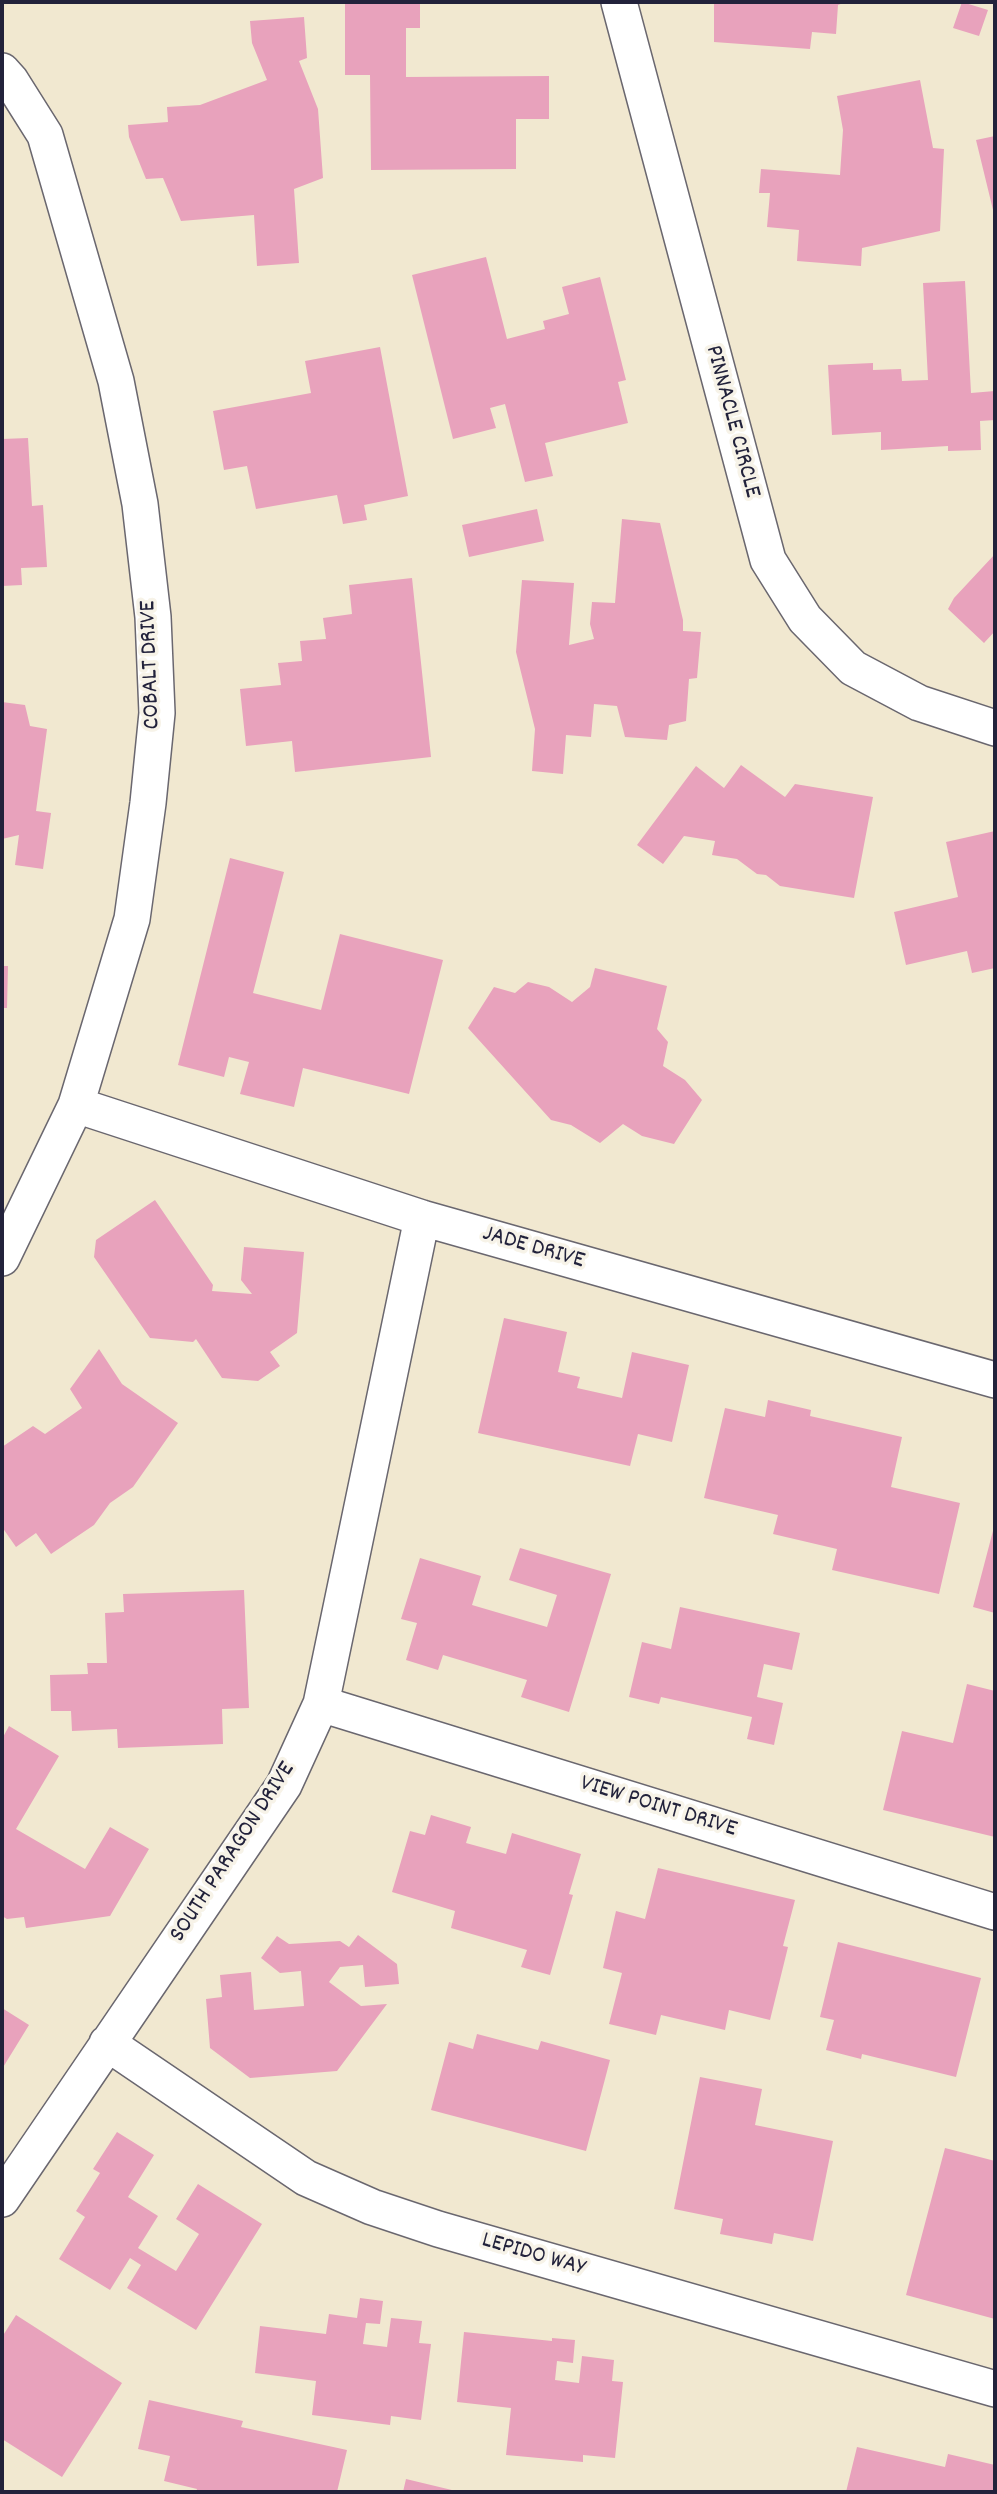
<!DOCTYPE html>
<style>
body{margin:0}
#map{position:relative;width:997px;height:2494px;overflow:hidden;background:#f1e8d0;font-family:Dekko,sans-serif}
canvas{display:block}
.frame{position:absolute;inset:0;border:4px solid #22223b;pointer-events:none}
</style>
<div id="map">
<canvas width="997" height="2494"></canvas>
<div class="frame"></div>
</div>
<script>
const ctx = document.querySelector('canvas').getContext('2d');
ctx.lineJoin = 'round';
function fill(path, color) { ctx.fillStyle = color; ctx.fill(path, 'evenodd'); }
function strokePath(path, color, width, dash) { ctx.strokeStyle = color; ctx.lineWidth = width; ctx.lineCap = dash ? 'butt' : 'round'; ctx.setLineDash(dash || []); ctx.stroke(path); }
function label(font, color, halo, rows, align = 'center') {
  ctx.font = font + ' Dekko,sans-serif'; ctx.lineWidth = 7; ctx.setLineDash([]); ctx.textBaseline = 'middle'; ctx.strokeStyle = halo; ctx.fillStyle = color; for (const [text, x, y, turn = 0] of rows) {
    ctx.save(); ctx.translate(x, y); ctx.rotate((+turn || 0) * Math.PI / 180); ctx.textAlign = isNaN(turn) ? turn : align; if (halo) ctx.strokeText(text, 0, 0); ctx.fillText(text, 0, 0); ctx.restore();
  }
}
const building = new Path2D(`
 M345,2H420V28H406V77L549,76V119H516V169L371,170L370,75H345Z
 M714,2H846L838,5L836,34L812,32L810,49L714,42Z
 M962,2L988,10L979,36L953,28Z
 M304,17L307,58L299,61L318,109L323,178L294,189L299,263L257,266L254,215L181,221L163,178L146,179L129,137L128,125L168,122L167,107L200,105L267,80L252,43L250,21Z
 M920,80L933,148L944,149L940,231L862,248L861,266L797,261L799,230L767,227L770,193H759L761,169L840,175L843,130L837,96Z
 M995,136V214H994L976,140Z
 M486,257L507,339L545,329L543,321L569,314L562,287L600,277L626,380L618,382L628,423L545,443L553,476L525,482L505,404L490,408L496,428L453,439L412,275Z
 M965,281L971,393L995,391V420L980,421L981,450L948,451V446L881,450V432L832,435L828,365L873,363V370L901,369L902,381L928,380L923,283Z
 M380,347L408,496L364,505L367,520L343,524L337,495L256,509L247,466L224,470L213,411L311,393L305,361Z
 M28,438L32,506L43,505L47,567L21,568L22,585L2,586V439Z
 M537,509L544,541L469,557L462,525Z
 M622,519L660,523L683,620V631L701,632L697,678L689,679L686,721L669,725L667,740L625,737L617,706L594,704L591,737L566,735L563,774L532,771L535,729L516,652L522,580L574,583L569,645L594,639L590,624L592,602L615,603Z
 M995,554V631L984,643L948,609L954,598Z
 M412,578L431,757L295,772L292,741L246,746L240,689L281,685L278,663L302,661L300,641L326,639L323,618L352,614L349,585Z
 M2,702L25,705L30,726L47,729L36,811L51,813L43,869L15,865L19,835L2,839Z
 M741,765L785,797L795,784L873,797L854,898L780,886L766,875L757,874L737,859L712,855L715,841L684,836L663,864L637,845L696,766L724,788Z
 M995,831V968L972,973L967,951L906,965L894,912L958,897L946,842Z
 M230,858L284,872L253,993L321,1010L340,934L443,960L409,1094L303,1068L294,1107L240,1094L249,1062L229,1057L224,1077L178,1065Z
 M2,966H8L7,1008H2Z
 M595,968L667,986L657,1029L668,1042L663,1066L685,1080L702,1100L674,1144L642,1136L623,1124L600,1143L571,1125L551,1120L468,1028L494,987L515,993L528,982L549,987L572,1002L590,987Z
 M155,1200L213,1285L212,1291L252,1294L241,1280L244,1247L304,1252L297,1333L270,1352L280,1366L258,1381L222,1378L196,1339L193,1342L150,1338L94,1257L96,1240Z
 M504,1318L567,1332L558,1372L580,1377L577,1388L622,1398L632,1352L689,1365L672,1442L638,1434L630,1466L478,1433Z
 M99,1349L122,1384L178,1423L133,1487L110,1503L94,1525L51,1554L36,1533L16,1547L2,1527V1447L33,1426L45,1434L82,1408L70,1389Z
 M768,1400L811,1410L810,1416L902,1437L891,1487L960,1503L939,1594L832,1570L837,1549L773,1534L778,1515L704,1498L725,1408L765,1417Z
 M994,1527H995V1613L973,1607Z
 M520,1548L611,1574L569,1712L521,1697L527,1680L443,1655L438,1670L406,1660L417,1623L401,1619L420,1558L481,1576L472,1605L547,1627L557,1595L509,1580Z
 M244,1590L249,1708L222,1709L223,1744L118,1748L117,1729L72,1731L71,1711H51L50,1675L88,1674L87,1663H107L105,1613L124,1612L123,1594Z
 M680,1607L800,1633L792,1670L764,1664L757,1697L783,1703L774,1745L747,1739L752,1717L661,1697L659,1704L629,1697L642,1642L671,1649Z
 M967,1684L995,1691V1837L883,1810L902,1731L953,1743Z
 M9,1726L59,1756L16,1829L85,1869L110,1827L149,1849L110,1916L26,1928L24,1917L7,1919L2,1916V1739Z
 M431,1815L471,1827L466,1843L506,1854L512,1833L581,1854L569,1894L573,1895L550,1975L521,1967L527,1950L451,1928L455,1911L392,1892L410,1831L425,1835Z
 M658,1868L795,1900L783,1946L788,1947L770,2020L729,2010L725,2030L661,2015L656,2035L609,2024L622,1973L603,1968L616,1911L645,1919Z
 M358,1935L397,1964L399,1984L365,1987L363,1965L340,1967L329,1982L361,2006L387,2004L337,2071L250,2078L210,2048L206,1999L222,1997L220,1975L251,1972L254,2010L304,2006L301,1971L280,1973L261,1958L277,1936L289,1944L340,1941L349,1947Z
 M838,1942L981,1978L956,2077L862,2054L861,2059L826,2050L834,2020L820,2017Z
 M2,2008L29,2025L2,2069Z
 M477,2034L538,2050L541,2041L610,2060L586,2151L431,2110L449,2042L473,2049Z
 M700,2077L762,2089L755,2125L833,2141L813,2241L774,2233L772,2244L720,2234L723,2219L674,2209Z
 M117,2132L154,2155L128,2197L158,2216L138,2248L176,2271L199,2234L176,2219L198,2184L262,2224L196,2330L127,2288L141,2265L130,2258L110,2290L59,2259L85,2217L76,2211L100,2173L93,2169Z
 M945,2148L995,2161V2319L906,2295Z
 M360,2298L383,2301L380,2324L366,2323L363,2344L387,2347L391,2318L422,2321L419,2343L431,2344L421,2420L391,2416L390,2425L312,2415L316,2381L255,2373L260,2326L326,2334L329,2314L357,2318Z
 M16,2315L122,2383L62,2477L2,2439V2337Z
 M464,2332L552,2341V2338L575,2340L573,2363L557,2361L555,2380L579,2383L582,2356L614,2360L612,2381L623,2382L615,2458L583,2455V2462L506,2455L511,2408L457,2402Z
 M149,2400L243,2421L241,2427L347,2450L337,2492H196L197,2489L164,2481L170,2456L138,2449Z
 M857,2447L945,2467L948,2454L995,2465V2492H846Z
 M406,2479L456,2491V2492H403Z`);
const minor = new Path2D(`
 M619,2L768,560L805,619L853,668L919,703L995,728
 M2,71L11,81L45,135L116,381L140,504L153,617L157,713L148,803L132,919L76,1105L2,1258
 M76,1105L422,1218L995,1380
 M321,1704L995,1912
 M107,2043L306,2178L372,2207L438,2229L995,2389
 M2,2199L284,1785L321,1704L422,1218`);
const streetNames = [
 ["PINNACLE CIRCLE",731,422,75],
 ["COBALT DRIVE",152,665,-92],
 ["JADE DRIVE",533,1249,16],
 ["VIEW POINT DRIVE",658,1808,17],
 ["SOUTH PARAGON DRIVE",234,1853,-57],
 ["LEPIDO WAY",533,2256,16]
];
fill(building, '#e8a2bc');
strokePath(minor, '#6a676f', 38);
strokePath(minor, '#fff', 35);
label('24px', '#22223b', '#f7f3e8', streetNames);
</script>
